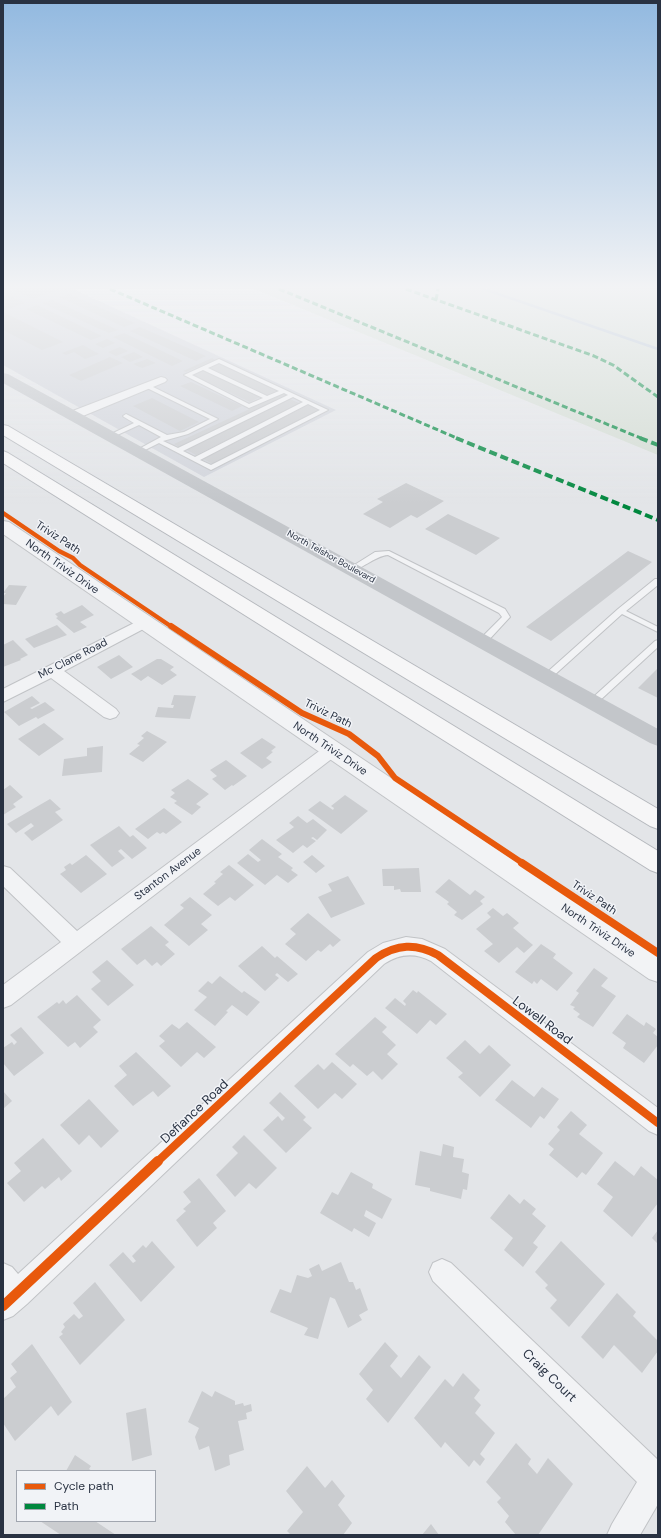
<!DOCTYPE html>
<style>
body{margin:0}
#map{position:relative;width:661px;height:1538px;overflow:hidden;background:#e3e5e8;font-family:"DM Sans",sans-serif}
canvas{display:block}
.frame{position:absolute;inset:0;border:4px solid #293242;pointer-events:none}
.legend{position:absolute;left:16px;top:1470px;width:140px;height:52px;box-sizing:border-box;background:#f1f3f7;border:1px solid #a1a6af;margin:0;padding:5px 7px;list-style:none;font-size:12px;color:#293242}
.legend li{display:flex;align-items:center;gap:8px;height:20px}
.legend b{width:20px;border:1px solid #a1a6af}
</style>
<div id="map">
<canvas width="661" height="1538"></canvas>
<div class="frame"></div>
<ul class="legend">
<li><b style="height:5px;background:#e8590c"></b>Cycle path</li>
<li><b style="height:5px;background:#00873e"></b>Path</li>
</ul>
</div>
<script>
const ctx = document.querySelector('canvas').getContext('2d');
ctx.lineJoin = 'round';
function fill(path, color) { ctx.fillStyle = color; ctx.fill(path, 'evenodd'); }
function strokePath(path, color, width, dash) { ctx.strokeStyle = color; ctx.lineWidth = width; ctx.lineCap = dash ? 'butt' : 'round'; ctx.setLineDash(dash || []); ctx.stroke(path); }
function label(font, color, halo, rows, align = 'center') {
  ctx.font = font + ' "DM Sans",sans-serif'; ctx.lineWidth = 3; ctx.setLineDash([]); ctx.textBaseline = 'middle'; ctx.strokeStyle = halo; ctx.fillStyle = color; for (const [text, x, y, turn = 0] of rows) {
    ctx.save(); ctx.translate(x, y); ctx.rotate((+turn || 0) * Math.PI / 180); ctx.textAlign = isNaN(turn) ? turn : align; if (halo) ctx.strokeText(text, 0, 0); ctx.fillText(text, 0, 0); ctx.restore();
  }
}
const built = new Path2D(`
 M3,289H73L336,410L204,477L3,365Z`);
const green = new Path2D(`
 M254,289H658V455Z`);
const stream = new Path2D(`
 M484,289L658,349`);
const building = new Path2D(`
 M16,289H60L33,299L13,290Z
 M69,294L135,323L124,327L59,297Z
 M12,297L25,303L3,311V300Z
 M52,300L118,330L109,333L42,303Z
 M37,305L102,336L91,340L26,309Z
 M3,312L63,342L42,350L3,330Z
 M140,327L206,356L196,361L130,331Z
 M124,333L183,361L172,366L113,337Z
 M107,339L115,343L103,348L95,344Z
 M83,345L99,354L85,359L74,352L66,355L62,353Z
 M120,347L128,351L116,356L108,352Z
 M134,352L143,357L130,362L121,357Z
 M110,357L123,363L81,381L69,375Z
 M212,358L215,360L186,372L183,371Z
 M147,359L156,363L142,368L133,364Z
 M218,363L278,390L267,395L208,367Z
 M202,370L260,397L250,402L191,374Z
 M191,382L242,406L232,411L180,386Z
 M284,393L289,395L179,447L174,444Z
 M152,398L199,422L180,431L133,406Z
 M290,399L301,404L196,455L185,449Z
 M308,405L318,410L213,464L203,459Z
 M406,483L444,501L417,518L411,515L390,528L363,514L383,502L377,499Z
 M448,514L500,538L476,555L425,529Z
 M628,551L652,562L551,641L526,627Z
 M9,585L27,586L16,605L3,604V597L6,593H3Z
 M82,605L94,615L80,622L87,627L74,633L56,618L58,617L55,614L61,611L64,614Z
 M57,625L67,635L34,648L25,639Z
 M13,640L28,655L20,659L21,660L3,667V645Z
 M119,655L133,667L111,679L97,667Z
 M157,659H161L174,667L170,670L177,675L162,685L148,676L141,681L131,674Z
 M658,668V698L638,688Z
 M174,695L196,696L190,719L155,717L158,707L173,708L174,705H171Z
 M32,696L40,703L30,708L32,709L45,702L55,710L38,719L36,717L19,726L4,712Z
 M44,723L64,739L39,756L18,739Z
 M147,731L167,742L143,762L129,754L140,745L137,744L144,738L141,736Z
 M262,738L276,747L271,751L273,752L266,758L272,762L262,769L240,753Z
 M103,746L102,772L62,776L64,759L87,756V748Z
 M226,760L247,776L233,786L232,785L225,790L212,779L217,776L210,770Z
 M188,779L209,794L196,804L201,807L192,815L174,803L177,801L170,797L175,793L171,790Z
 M10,785L23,797L13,804L16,807L3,815V790Z
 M345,795L368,811L341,834L308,810L320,801L333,810L334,808L331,806Z
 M50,799L61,809L55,812L63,820L32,841L24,833L34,826L31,823L16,833L7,824Z
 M164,808L182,822L166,834L163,832L160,834L157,832L148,839L135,829Z
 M298,816L307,823L313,819L327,830L317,840L313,837L311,838L316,841L307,848L303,845L293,853L276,840L294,827L289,823Z
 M119,826L130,837L133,835L147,848L132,859L121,849L118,851L125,858L112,867L90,845Z
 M262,839L282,854L278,857L293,868L291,870L298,875L288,883L277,875L265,885L237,863L248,854L258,862L261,860L249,850Z
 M86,855L107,874L81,893L60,874L66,870L64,867L70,863L72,865Z
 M312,855L325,866L316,873L303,862Z
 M229,865L254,885L235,901L230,897L218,906L203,894L216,883L214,882L223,874L220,872Z
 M419,868L421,892H401L400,889L394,890V886H383L382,869Z
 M348,876L365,904L331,918L318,897L332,891L328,884Z
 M449,879L470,895L475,890L485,897L480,901L483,904L462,920L454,915L457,912L447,904L449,902L435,892Z
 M190,897L212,915L201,924L208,930L189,946L164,925L184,908L180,905Z
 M493,908L503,916L507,913L519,923L513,928L533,945L524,953L517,947L499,963L484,951L493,944L476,929L491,917L487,913Z
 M308,913L341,940L333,947L330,944L321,952L318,950L306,961L285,944L296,934L290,929Z
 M151,926L169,942L165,945L175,954L161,966L157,962L152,966L145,959L137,965L121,949Z
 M541,944L556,954L553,958L573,973L557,991L541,979L537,984L534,981L532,984L515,972Z
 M262,946L275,958L277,956L298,974L288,982L277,973L275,975L279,978L265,991L238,966Z
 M107,960L134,985L108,1006L91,989L101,981L92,972Z
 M594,968L608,978L601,986L616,996L593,1027L577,1017L580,1014L573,1009L575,1007L570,1005L579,993L576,991Z
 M220,976L242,993L244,991L260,1002L247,1016L232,1005L226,1011L228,1012L215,1026L194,1010L207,997L198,991L208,981L212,984Z
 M413,990L417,993L418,991L447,1014L436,1025L430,1020L417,1034L385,1008L395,998L405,1006L406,1004L403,1001Z
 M77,995L101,1020L93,1027L98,1032L80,1048L75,1042L68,1047L37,1017L57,1002L59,1004L63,1000L66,1004Z
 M627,1014L644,1026L646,1022L656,1029L653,1033L658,1037V1045L644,1063L623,1048L626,1043L612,1033Z
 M375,1017L387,1027L382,1032L396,1045L387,1054L398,1064L382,1080L373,1071L367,1076L353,1064L350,1067L335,1054Z
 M187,1022L216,1047L204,1058L197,1052L181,1067L159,1046L165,1041L159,1036L172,1024L179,1029Z
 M21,1027L44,1053L14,1076L3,1063V1048L12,1042L14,1045L17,1042L10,1035Z
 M465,1040L480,1054L489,1045L511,1065L480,1097L458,1077L463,1073L446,1058Z
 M136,1052L171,1086L158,1097L153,1091L133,1106L114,1086L127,1075L119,1066Z
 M332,1062L357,1084L342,1099L335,1093L318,1109L294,1086L318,1064L324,1070Z
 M512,1080L534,1097L542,1087L559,1099L544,1119L540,1116L531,1128L495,1100Z
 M3,1091L12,1101L3,1109Z
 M280,1092L306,1117L303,1120L312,1128L286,1153L263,1130L278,1116L282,1121L285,1118L269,1103Z
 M89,1099L119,1131L101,1148L89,1135L79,1145L60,1125Z
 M571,1111L587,1125L579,1134L603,1153L586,1175L582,1172L577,1178L549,1155L554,1149L548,1144L560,1130L557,1127Z
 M244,1135L277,1168L256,1189L249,1183L235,1197L216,1175L238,1153L232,1147Z
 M43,1138L72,1171L61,1181L59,1177L45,1189L42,1186L24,1202L7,1183L21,1171L14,1163Z
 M443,1144L454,1147L453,1157L464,1159L462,1172L469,1174L467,1190L463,1189L461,1199L430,1191V1188L415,1185L420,1151L441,1156Z
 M615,1161L634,1176L641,1166L658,1180V1203L632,1237L603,1211L613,1197L597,1184Z
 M351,1172L373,1184L372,1188L392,1199L382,1219L366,1210L364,1216L376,1223L369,1237L354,1228L352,1232L320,1213L332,1192L338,1195Z
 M199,1178L226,1211L213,1223L217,1228L197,1247L176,1220L186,1211L183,1209L191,1202L183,1192Z
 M509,1194L520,1204L524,1199L536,1209L532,1214L546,1226L533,1243L538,1247L523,1267L504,1250L513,1238L490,1218Z
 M658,1230V1244L652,1238Z
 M152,1241L175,1267L141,1302L109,1265L123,1252L133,1263L136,1261L132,1256L143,1245L146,1248Z
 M561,1241L605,1284L569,1327L550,1308L557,1300L545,1288L548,1285L535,1272Z
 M341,1262L349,1282H353L356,1290L360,1288L368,1310L359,1315L362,1320L348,1328L335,1299L330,1297L318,1339L304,1335L308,1328L270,1312L280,1289L291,1293L297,1275L308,1278L312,1276L309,1269L319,1264L322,1271Z
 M95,1282L125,1320L80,1365L59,1337L63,1334L61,1332L65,1327L63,1324L74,1314L79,1319L83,1316L73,1303Z
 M617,1293L636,1312L633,1316L658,1341V1351L642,1373L614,1345L603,1359L581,1337Z
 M385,1342L398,1356L390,1366L401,1378L419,1355L431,1367L388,1423L366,1399L373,1390L359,1374Z
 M32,1344L72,1402L58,1416L51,1406L15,1441L3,1423V1399L16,1387L10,1378L17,1372L11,1364Z
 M463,1373L480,1390L474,1398L481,1405L475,1413L495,1433L480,1454L485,1459L480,1466L474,1460L469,1467L445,1442L441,1448L414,1418L445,1379L453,1387Z
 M202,1391L212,1397L215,1391L235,1401V1405L243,1403L244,1406L251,1404L252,1411L246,1413L247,1419L238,1421L244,1450L229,1455L230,1465L215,1471L209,1446L199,1450L195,1437L199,1428L188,1422Z
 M146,1408L152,1455L132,1461L126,1413Z
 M516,1443L531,1459L528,1464L537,1474L548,1458L573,1484L538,1535H516L505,1522L509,1516L497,1502L501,1498L486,1482Z
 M75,1455L91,1466L89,1469L92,1471H66Z
 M307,1466L325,1488L332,1480L345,1496L338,1505L352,1523L343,1535H291L287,1531L303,1512L286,1491Z
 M40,1521H95L116,1535H61Z
 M431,1524L439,1535H422Z`);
const service = new Path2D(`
 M219,359L328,410L211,470L159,443L141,452H137V450L161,437L139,425L113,437H109V435L134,423L124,417L123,416L126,414L167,435L184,432L210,419L145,387V385L147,384L218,419L188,434L163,441L178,448L288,395L284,393L249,408L184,375ZM219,363L279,391L267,396L208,368ZM203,370L263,398L249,404L192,375ZM293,397L303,402L195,457L183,451ZM308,404L320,410L211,465L200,460Z
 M389,551L505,609L510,617L486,643H480L479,641L480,639L502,617L499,613L388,555C374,556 359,572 349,571L348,569L375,552Z
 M655,579H658V585L626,611L658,627V632L622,614L550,679H544L543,677L544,675L618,609Z
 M658,640V647L596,704H590L589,702L590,700L655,641Z`);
const minor = new Path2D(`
 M161,377L165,378L167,380L165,382L78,418H70L68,415L70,412Z
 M144,618L149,620L152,623L149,626L64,671L116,709L119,713L116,717L110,719L104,717L51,678L3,702V689Z
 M332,744L338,746L341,750L338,754L11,1005L3,1008V985L61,942L3,886V866L10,868L77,931L326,746Z
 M406,937L422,939L445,949L658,1108V1135L649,1131L431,961C414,952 399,954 384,964L27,1304L13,1316L3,1320V1263L12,1267L18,1274L368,952L383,943Z
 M442,1259L451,1263L658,1460V1504L640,1535H607L612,1524L637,1482L433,1281L429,1272L433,1263Z`);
const tertiary = new Path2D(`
 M3,521L9,522L658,957V982L649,979L3,534Z`);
const secondary = new Path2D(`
 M3,373L8,374L658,729V746L650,743L3,383Z`);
const motorway = new Path2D(`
 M3,425L8,426L658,809V829L650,826L3,435Z
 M3,451L8,453L658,851V873L650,870L3,463Z`);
const quietFar1 = new Path2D(`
 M110,289L459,439
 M279,289L643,439
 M406,289L594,356L613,365L658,397
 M436,300L438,289`);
const quiet = new Path2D(`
 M456,438L658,520
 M640,438L658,445`);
const cyclewayFar3 = new Path2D(`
 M3,513L59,551L73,558L80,565L172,627`);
const cyclewayFar2 = new Path2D(`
 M171,626L302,713L349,734L378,756L395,778L524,864`);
const cyclewayFar1 = new Path2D(`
 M522,863L658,953
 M157,1162L376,958C397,944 416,943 438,955L658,1123`);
const cycleway = new Path2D(`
 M3,1306L158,1161`);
const farStreetnames = [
 ["North Telshor Boulevard",331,557,29]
];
const streetNames = [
 ["Triviz Path",58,538,33],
 ["North Triviz Drive",62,567,35],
 ["Mc Clane Road",73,659,-27],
 ["Triviz Path",328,714,26],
 ["North Triviz Drive",330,749,34],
 ["Stanton Avenue",168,874,-37],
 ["Triviz Path",594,898,34],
 ["North Triviz Drive",598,931,34]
];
const nearStreetnames = [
 ["Lowell Road",542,1021,37],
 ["Defiance Road",195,1112,-43],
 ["Craig Court",549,1376,44]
];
fill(built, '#d1d4db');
fill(green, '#d3dcd3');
strokePath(stream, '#b1c1d3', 2.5);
fill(building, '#cbcdd0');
strokePath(service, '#c1c3c6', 2);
strokePath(minor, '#c1c3c6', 2);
strokePath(tertiary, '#c1c3c6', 2);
strokePath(motorway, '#b5b8bd', 2);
fill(service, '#f2f3f5');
fill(minor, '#f2f3f5');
fill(tertiary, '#f2f3f5');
fill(secondary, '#c3c6ca');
fill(motorway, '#f6f6f7');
strokePath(quietFar1, '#00873e', 3, [6, 3]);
strokePath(quiet, '#00873e', 4, [8, 4]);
strokePath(cyclewayFar3, '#e8590c', 4.5);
strokePath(cyclewayFar2, '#e8590c', 6);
strokePath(cyclewayFar1, '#e8590c', 8);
strokePath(cycleway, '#e8590c', 10);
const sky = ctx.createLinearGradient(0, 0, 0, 504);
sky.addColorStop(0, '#92b9e0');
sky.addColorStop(0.57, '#f2f3f5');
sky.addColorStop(1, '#f2f3f500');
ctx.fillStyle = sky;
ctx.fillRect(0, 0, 661, 504);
label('9px', '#293242', '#f1f3f7', farStreetnames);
label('11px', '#293242', '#f1f3f7', streetNames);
label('13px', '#293242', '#f1f3f7', nearStreetnames);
</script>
